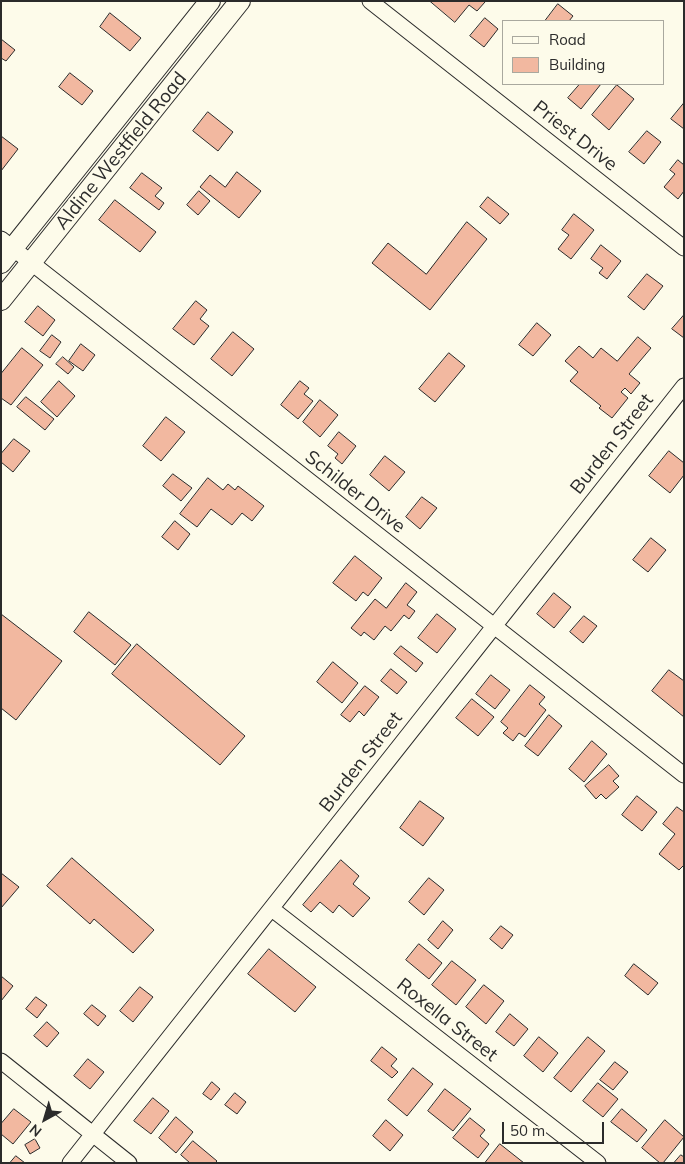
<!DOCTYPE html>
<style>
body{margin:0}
#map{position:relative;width:685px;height:1164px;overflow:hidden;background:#fdfbea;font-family:Mulish,sans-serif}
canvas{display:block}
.frame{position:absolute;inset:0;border:2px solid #2b2b2b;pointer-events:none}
.legend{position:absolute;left:502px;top:20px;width:162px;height:65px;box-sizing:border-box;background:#fdfbea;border:1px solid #a9a89e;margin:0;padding:6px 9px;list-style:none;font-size:15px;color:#2b2b2b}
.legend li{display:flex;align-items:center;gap:10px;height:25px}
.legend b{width:25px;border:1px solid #a9a89e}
.north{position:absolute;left:20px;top:1094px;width:50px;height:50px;-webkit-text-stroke:4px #fdfbea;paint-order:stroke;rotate:219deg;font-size:14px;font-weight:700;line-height:20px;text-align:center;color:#2b2b2b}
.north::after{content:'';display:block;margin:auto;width:18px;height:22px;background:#2b2b2b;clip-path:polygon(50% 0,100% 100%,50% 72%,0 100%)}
.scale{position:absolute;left:502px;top:1122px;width:102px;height:22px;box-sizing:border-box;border:2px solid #2b2b2b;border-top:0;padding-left:6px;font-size:15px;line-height:18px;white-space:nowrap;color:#2b2b2b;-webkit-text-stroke:4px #fdfbea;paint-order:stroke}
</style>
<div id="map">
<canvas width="685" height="1164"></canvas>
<div class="frame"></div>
<ul class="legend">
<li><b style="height:6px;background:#fdfbea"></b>Road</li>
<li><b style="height:14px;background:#f2b8a0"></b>Building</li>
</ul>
<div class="north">N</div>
<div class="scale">50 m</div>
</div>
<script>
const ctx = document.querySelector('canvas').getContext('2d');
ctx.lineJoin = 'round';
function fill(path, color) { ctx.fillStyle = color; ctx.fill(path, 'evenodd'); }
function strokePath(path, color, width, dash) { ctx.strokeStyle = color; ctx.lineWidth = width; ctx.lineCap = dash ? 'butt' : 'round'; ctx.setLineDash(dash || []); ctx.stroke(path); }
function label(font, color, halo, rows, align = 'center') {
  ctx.font = font + ' Mulish,sans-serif'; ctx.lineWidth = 4; ctx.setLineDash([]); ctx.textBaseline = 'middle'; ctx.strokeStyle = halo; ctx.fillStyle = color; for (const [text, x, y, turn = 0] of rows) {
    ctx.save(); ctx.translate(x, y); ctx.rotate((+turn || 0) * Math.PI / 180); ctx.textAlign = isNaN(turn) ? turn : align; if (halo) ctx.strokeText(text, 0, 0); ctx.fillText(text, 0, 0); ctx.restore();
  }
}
const building = new Path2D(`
 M430,1H485V2L477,11L469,5L455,22Z
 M558,4L573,16L569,21H545Z
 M110,13L141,38L130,51L100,27Z
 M485,18L498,29L484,47L470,36Z
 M1,39L15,50L6,61L1,58Z
 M70,73L93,91L82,105L59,87Z
 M580,84H601L581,109L568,98Z
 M617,85L634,99L609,130L592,115Z
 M684,103V129L671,119Z
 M208,112L233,132L218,151L193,131Z
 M647,131L661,142L644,164L629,152Z
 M1,136L18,149L1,171Z
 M678,160L684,165V191L678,199L664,187L675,174L670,170Z
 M237,172L261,191L239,218L200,187L210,175L225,187Z
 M142,173L162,188L155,196L164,203L159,210L130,188Z
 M199,191L210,201L198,215L187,205Z
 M488,197L509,214L500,224L480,207Z
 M115,200L156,232L140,252L99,220Z
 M574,214L594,230L571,259L558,249L569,235L562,230Z
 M467,222L487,239L430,310L372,263L388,243L426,274Z
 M601,245L621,261L607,279L599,273L603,268L591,259Z
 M647,274L663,286L644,310L628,297Z
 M196,301L207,310L200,319L209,326L194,345L173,329Z
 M38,306L55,320L43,336L25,322Z
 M684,315V338L672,329Z
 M537,323L551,335L533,356L519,345Z
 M233,332L254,349L232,376L211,359Z
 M52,335L61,342L50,358L40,351Z
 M638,337L651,348L629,374L640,383L631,394L625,388L621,392L628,398L612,418L599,408L601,406L570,381L578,372L565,361L579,346L593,358L601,348L617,361Z
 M81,344L95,355L83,371L69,361Z
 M22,348L43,365L11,405L1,398V374Z
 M449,353L465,366L435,402L419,389Z
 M63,357L74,367L68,374L56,364Z
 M59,381L75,396L57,417L41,402Z
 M300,381L309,388L304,394L313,401L298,419L281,405Z
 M26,397L54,419L45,430L17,407Z
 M320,400L338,415L320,437L303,422Z
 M166,417L185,432L161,461L143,446Z
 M339,432L356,446L342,464L335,458L338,454L328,446Z
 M14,439L30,451L13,472L1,462V454Z
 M669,451L684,463V475L670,493L649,476Z
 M385,456L405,472L389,491L370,475Z
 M173,474L192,488L181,501L163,486Z
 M208,478L223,490L228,484L235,490L238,486L264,506L252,521L242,513L232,525L211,509L197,527L180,514Z
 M422,497L437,508L420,529L406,517Z
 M175,521L190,534L178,550L162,537Z
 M651,538L666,550L648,572L633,560Z
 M355,556L382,578L368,596L363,592L356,601L333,583Z
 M406,583L417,592L407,605L415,611L409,619L404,615L391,631L385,626L374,640L364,632L361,636L351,628L375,599L386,608Z
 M554,593L571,607L554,628L537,614Z
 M89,612L131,645L115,665L74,632Z
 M1,614L62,661L16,720L1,708Z
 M437,614L456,629L437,653L418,638Z
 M584,616L597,626L583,643L570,632Z
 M137,644L245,736L220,765L112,674Z
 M401,646L423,663L416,672L394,654Z
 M333,662L358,683L342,703L317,682Z
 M391,669L407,682L397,694L381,681Z
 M669,670L684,681V717L652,691Z
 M491,675L510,690L495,709L476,694Z
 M530,685L545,697L539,704L546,710L525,737L519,733L513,741L503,733L508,728L501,722Z
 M365,686L379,697L364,716L359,711L350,722L341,715Z
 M472,699L494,717L478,736L456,718Z
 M549,715L562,726L538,756L525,746Z
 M592,741L607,754L584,782L569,769Z
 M609,765L619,776L613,781L619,787L606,799L601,794L596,799L585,786Z
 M637,796L657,812L642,831L622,815Z
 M420,801L444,818L423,846L400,828Z
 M677,807L684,812V865L679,870L659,854L675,834L663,824Z
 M72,858L154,930L133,953L94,919L90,924L47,886Z
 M341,860L359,876L353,884L370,898L353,917L339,905L333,913L320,902L311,912L303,905Z
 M1,873L19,887L1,908Z
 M429,878L444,890L424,915L409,902Z
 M443,921L453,930L438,949L428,940Z
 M501,926L513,935L502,949L490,939Z
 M419,944L442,963L429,979L406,960Z
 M269,949L316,987L295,1012L248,974Z
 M452,961L476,980L456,1005L432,985Z
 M634,964L658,983L648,995L625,976Z
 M1,976L13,986L1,1001Z
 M484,985L504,1001L486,1024L466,1007Z
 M140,987L153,997L133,1022L120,1011Z
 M36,997L47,1005L37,1018L26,1009Z
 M92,1005L106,1016L98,1026L84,1014Z
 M510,1014L528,1029L514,1046L496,1032Z
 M47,1022L59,1033L47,1047L34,1036Z
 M539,1037L558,1053L543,1072L524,1056Z
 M588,1037L605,1051L571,1092L554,1078Z
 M382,1047L397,1059L391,1066L398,1072L392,1078L371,1061Z
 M88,1059L104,1072L90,1089L74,1076Z
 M615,1062L628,1072L613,1090L600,1080Z
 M413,1068L433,1084L407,1116L388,1100Z
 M212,1082L220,1089L211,1100L203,1094Z
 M598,1083L618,1099L603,1117L583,1101Z
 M445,1089L471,1109L453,1131L428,1111Z
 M235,1093L246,1102L237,1114L225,1105Z
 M153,1098L169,1111L151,1134L134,1121Z
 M14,1109L31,1122L13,1144L1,1134V1124Z
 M622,1109L647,1130L637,1142L611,1122Z
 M176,1117L193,1132L176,1153L159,1138Z
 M470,1118L485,1130L480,1136L489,1144L478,1158L453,1138Z
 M386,1120L403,1135L390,1151L373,1136Z
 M665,1120L684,1137L663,1163H660L642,1148Z
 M35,1139L40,1148L30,1154L25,1145Z
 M193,1141L217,1161L215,1163H190L181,1155Z
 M500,1144L524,1163H485Z
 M681,1155L684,1157V1163H674Z
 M16,1156L25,1163H10Z`);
const minor = new Path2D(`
 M370,1L684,248
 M1,239L684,775
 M272,909L598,1163
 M1,1061L129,1163
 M70,1163L684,386`);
const major = new Path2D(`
 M1,263L210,1
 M1,300L240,1`);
const streetNames = [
 ["Priest Drive",575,136,38],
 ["Aldine Westfield Road",121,151,-51],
 ["Burden Street",612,444,-52],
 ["Schilder Drive",355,492,38],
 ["Burden Street",361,762,-52],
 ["Roxella Street",447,1020,38]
];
fill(building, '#f2b8a0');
strokePath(building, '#2b2b2b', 1);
strokePath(minor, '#2b2b2b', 17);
strokePath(major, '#2b2b2b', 22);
strokePath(minor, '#fdfbea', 15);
strokePath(major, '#fdfbea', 20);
label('19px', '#2b2b2b', '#fdfbea', streetNames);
</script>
